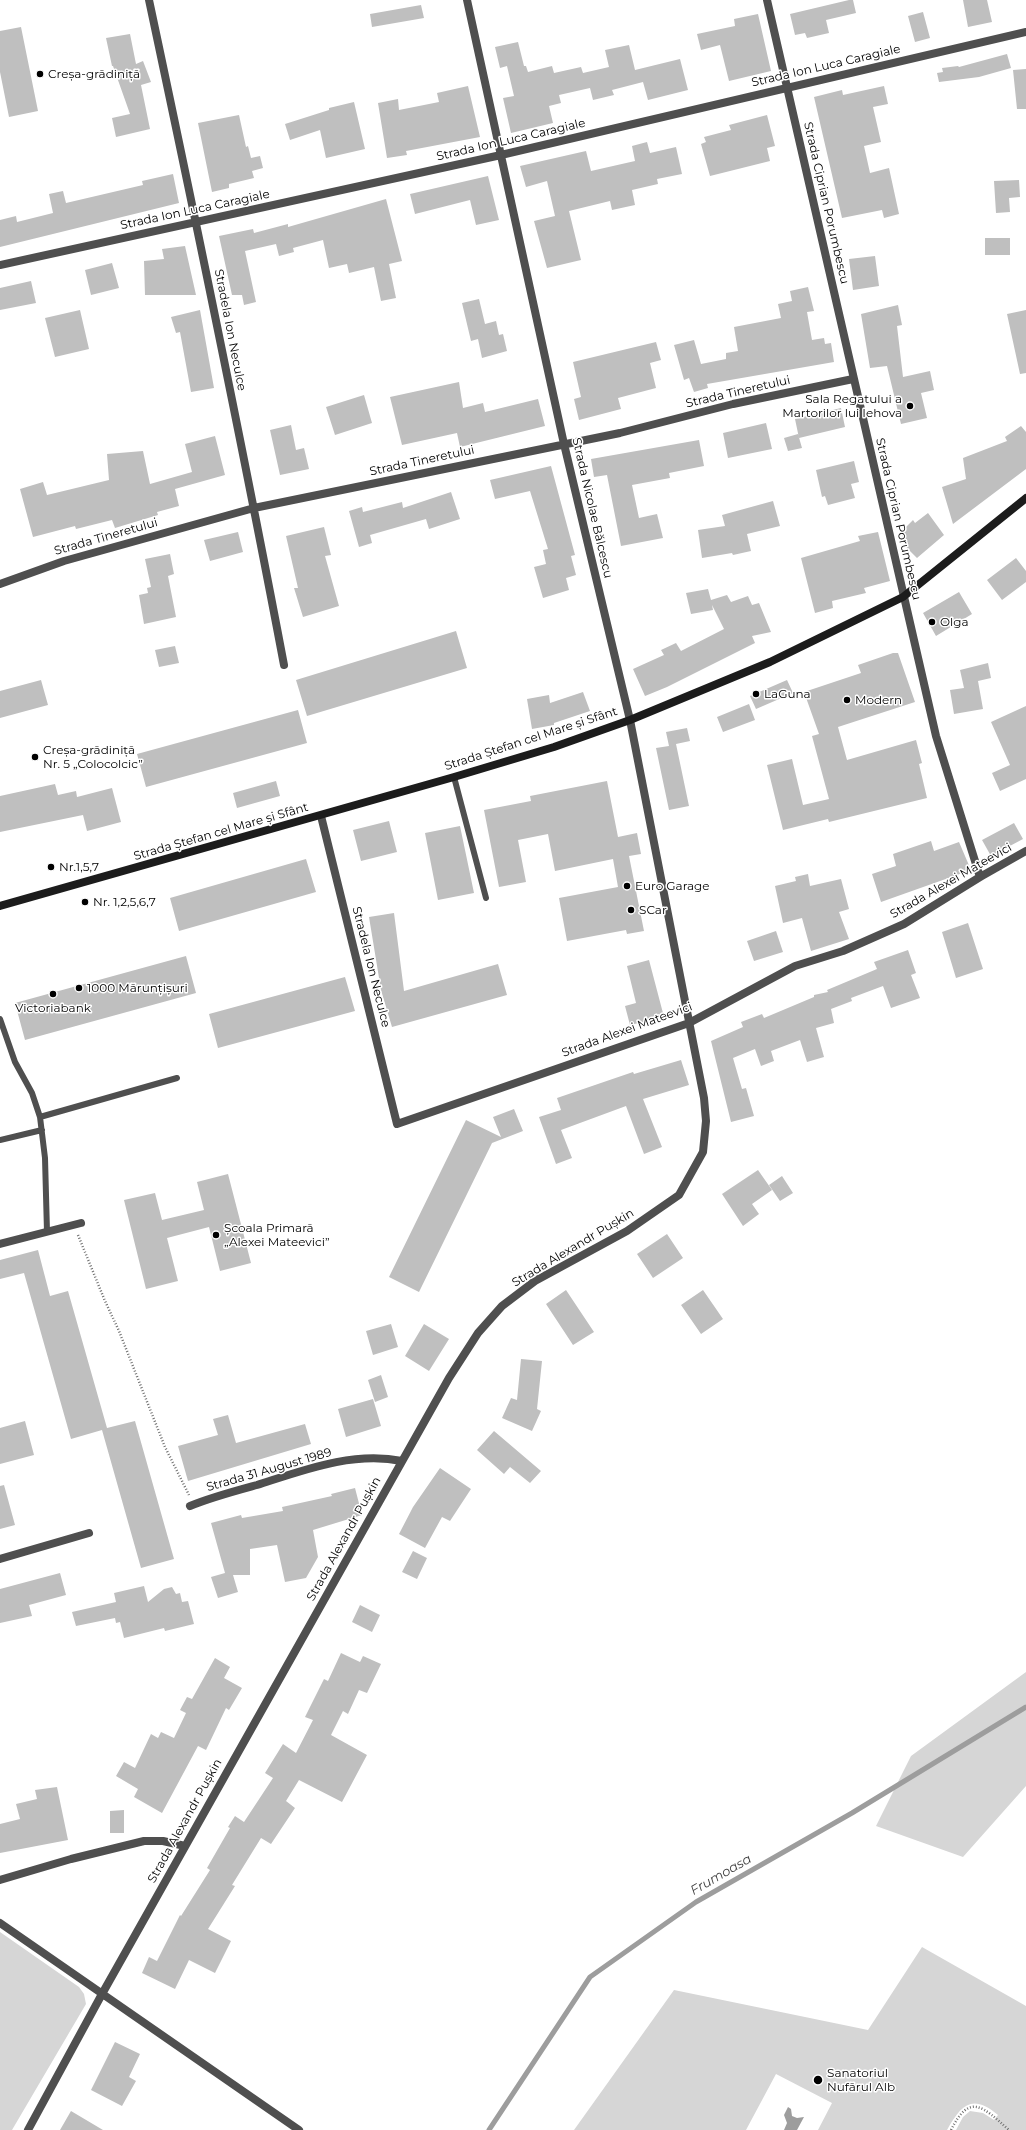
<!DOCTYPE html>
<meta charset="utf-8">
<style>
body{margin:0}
canvas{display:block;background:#fff}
</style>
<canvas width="1026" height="2130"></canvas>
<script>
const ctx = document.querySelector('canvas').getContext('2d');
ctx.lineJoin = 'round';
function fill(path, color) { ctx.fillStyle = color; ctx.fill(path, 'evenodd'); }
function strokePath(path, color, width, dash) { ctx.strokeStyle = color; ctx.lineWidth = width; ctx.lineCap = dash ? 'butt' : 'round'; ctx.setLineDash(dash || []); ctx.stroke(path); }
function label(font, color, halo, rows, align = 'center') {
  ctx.font = font + ' Montserrat,sans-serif'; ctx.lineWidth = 3; ctx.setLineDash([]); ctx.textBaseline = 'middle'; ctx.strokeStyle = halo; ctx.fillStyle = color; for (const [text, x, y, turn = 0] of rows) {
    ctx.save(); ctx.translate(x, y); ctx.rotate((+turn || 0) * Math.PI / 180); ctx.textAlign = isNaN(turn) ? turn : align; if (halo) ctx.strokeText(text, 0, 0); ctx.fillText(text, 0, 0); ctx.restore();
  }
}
const green = new Path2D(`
 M1026,1672V1786L963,1857L876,1826L911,1756Z
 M0,1932L79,1987L84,1994L86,2004L12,2130H0Z
 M922,1947L1026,2006V2130H956L963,2117L970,2111L983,2113L994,2120L998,2115C972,2093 961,2105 947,2130H818L832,2103L776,2074L746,2130H574L674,1990L868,2030Z`);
const water = new Path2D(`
 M788,2107L791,2109L792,2116L797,2118L804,2117L797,2130H784L787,2123L784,2115Z`);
const stream = new Path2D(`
 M489,2130L590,1977L696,1902L852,1813L1026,1707`);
const building = new Path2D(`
 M849,0H853L856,13L826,20L829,33L807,38L805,33L795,35L790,14Z
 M963,0H987L992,22L968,27Z
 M421,5L424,18L372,27L370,14Z
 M923,12L930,38L915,42L908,16Z
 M758,14L771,71L729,81L720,45L701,50L697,34L735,26L734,19Z
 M21,27L38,111L9,117L0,72V31Z
 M130,34L136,64L143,61L151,82L141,85L150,129L116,137L112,118L130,114L113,66H112L106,38Z
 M518,42L524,66H526L528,72L552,66L554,73L581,67L583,73L609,67L605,50L629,45L635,70L680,59L688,90L648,100L643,82L612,90L614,95L593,100L590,88L559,95L561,103L549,106L553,123L511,133L503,98L514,96L507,66L500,68L495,47Z
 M1007,54L1011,68L979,77L939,82L937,73L943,72L942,68L958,66L959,67Z
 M1026,69V109H1017L1013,70Z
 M468,86L480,137L406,151L407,155L387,158L378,103L398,99L399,110L439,102L437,93Z
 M884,86L888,104L873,107L881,142L864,146L870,173L889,168L899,214L884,218L882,210L842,218L814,97L842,90L843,95Z
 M354,102L365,149L326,158L320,130L290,140L285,124L329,110V108Z
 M239,115L246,147L248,146L251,158L260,156L263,168L252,171L254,178L229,184V188L212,192L198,123Z
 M767,115L775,146L767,148L770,161L710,176L701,144L706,142L704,137L731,130L729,125Z
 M647,142L650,153L676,147L682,174L657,179L658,184L632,190L635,205L612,210L610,201L569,211L581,260L547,268L534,221L555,216L547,181L526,187L520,166L586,151L591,171L635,161L632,146Z
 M173,174L179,203L0,247V220L16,216L17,222L53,213L49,194L63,191L66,203L143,185L142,181Z
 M488,176L499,220L476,225L470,200L415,214L410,194Z
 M1019,180L1020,197L1009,198L1010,212L996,213L994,181Z
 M386,199L402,261L389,264L396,298L381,301L374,267L349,273L347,264L329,268L323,240L293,248L294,252L279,256L276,244L245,251L256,302L244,305L242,295H232L219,236L253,229L254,233L288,224V227Z
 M985,238H1010V255H985Z
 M185,246L196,295H145L144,261L164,259L162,249Z
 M875,256L879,286L853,290L849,259Z
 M112,263L119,288L91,295L85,270Z
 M31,281L36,303L0,310V288Z
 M808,287L814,311L807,312L812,340L824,338L825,344L831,343L834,362L707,384L708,388L694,392L689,378L684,380L674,345L694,340L701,364L726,359V353L738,351L734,327L781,318L778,304L792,301L790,291Z
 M479,299L485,324L496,321L499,335L503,334L507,351L482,358L478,339L471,341L462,303Z
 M898,305L902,325L897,326L903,377L930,371L934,390L921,393L927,418L901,424L887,366L870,368L861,314Z
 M80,310L89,349L55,357L45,318Z
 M200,310L214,388L191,392L180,332L176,333L171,317Z
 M1026,310V373L1020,374L1007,314Z
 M656,342L661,360L650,363L656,388L618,398L621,409L579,420L574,399L581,397L573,362Z
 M459,382L463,408L483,403L485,412L538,399L545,426L460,447L457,433L402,445L390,397Z
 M364,395L372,423L335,435L326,407Z
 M841,408L845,427L799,438L795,419Z
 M766,423L772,449L728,458L723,433Z
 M291,425L296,450L304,448L309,469L280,475L270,430Z
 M1021,426L1026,432V469L953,524L942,487L966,479L963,458L1007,441L1005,437Z
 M798,434L802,448L788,451L784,438Z
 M215,436L225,475L175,489L179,506L157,512L158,515L115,528L112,520L76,529L75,526L33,537L20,489L43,482L47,495L109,480L107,454L143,451L150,484L192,472L185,444Z
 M699,440L704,466L669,473L670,478L632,485L639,518L657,514L663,538L621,546L607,475L594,477L591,459Z
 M854,461L859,482L851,484L855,498L828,505L825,496L822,497L816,470Z
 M551,466L575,555L571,556L576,575L566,578L569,590L543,598L534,567L546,564L543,550L548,549L530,491L495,499L490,480Z
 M451,492L460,519L429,529L426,519L370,535L372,543L359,547L349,511L362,507L363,512L402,502L403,508Z
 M773,501L780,526L747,534L751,551L733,555L732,553L702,558L698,530L725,526L722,515Z
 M928,513L944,535L917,558L907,548L901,532L913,520L915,523Z
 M324,527L331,555L325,556L339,606L303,617L294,588H298L286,536Z
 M238,532L243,552L210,561L204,540Z
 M878,532L890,581L864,588L866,593L832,601L833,608L815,613L801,558L860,541L858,536Z
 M170,554L174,574L168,576L176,617L144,624L139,595L148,593L147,588L151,587L145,559Z
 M1016,558L1026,571V582L1002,600L987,580Z
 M708,589L711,600L727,595L731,602L748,596L752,605L759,603L771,632L752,636L755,643L667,687L645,696L633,669L664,655L661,650L676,643L681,651L724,629L712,605L713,610L691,614L686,593Z
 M959,592L972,614L936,636L923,613Z
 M456,631L467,668L307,716L296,680Z
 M175,646L179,663L159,667L155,650Z
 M893,653H898L915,702L838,727L847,760L916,740L922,763L919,764L927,798L829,822L828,819L783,830L767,765L792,759L803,805L829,799L812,736L819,734L804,692L861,673L858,665Z
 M988,663L991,678L978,681L983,709L954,714L950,690L964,688L960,670Z
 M41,680L48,705L0,718V691Z
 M787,680L793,693L756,709L750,696Z
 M583,692L590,711L554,723V725L532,729L527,699L549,695L550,703Z
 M749,704L755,720L723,732L717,717Z
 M1026,706V779L1000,791L992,773L1010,765L991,722Z
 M298,710L307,743L146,787L137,754Z
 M687,728L690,741L676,744L689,806L669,810L656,748L669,746L666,732Z
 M276,781L280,796L237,808L233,793Z
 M607,781L618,837L637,833L641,854L629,856L644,931L627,934L626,930L567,941L559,898L618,887L613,859L555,871L548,834L518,840L526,882L499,887L484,810L531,801L530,796Z
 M55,784L58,795L76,791L77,797L112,788L121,822L87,831L83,815L0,832V796Z
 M389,821L397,852L361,861L353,830Z
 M1014,823L1023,839L991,856L982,840Z
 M460,826L474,893L438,900L425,833Z
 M931,841L934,851L959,842L971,870L881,902L872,874L896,866L893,854Z
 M306,859L316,892L179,931L170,898Z
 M808,874L810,886L841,879L849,909L839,912L849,939L811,951L802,918L783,923L775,886L796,881L795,877Z
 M394,913L404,991L498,964L507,995L392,1027L381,990L369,917Z
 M968,923L983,969L956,978L942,932Z
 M776,931L783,952L754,961L747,941Z
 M908,950L916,973L911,975L920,998L891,1008L883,986L851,998L852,1001L831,1009L834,1023L816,1028L824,1057L807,1062L800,1040L771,1051L774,1061L761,1066L755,1049L733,1058L742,1089L746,1088L754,1116L731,1122L711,1041L743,1027L741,1022L762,1014L764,1018L814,997V995L828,992L827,990L877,969L874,962Z
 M186,956L196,993L25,1040L15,1003Z
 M649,960L664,1017L630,1025L625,1006L636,1003L627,966Z
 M345,977L355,1011L218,1048L209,1014Z
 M681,1060L689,1085L643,1099L662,1147L644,1154L626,1106L561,1130L572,1158L556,1164L539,1117L561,1110L557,1098L633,1072L634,1074Z
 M514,1109L523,1131L492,1143L419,1292L389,1277L466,1120L501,1137L493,1117Z
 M758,1170L772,1190L752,1204L759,1214L743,1226L722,1194Z
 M228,1174L251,1263L220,1271L209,1227L167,1238L178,1281L146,1289L124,1200L155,1193L162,1220L204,1210L197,1182Z
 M782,1176L793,1193L780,1201L769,1185Z
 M667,1234L683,1258L653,1278L637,1254Z
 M38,1250L50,1296L68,1291L107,1428L135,1421L174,1559L141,1568L102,1430L71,1439L24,1273L0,1279V1260Z
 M566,1290L594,1332L573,1345L546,1304Z
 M703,1290L723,1319L701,1334L681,1305Z
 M391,1324L398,1347L373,1355L366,1331Z
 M424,1324L449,1339L429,1371L405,1356Z
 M521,1359L542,1361L537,1409L541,1411L532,1431L502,1418L511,1398L517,1400Z
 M381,1375L388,1397L375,1402L368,1380Z
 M373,1399L381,1426L346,1437L338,1409Z
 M228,1415L236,1443L305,1424L311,1444L188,1481L178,1446L218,1435L213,1419Z
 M25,1421L34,1455L0,1464V1428Z
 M494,1431L541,1471L530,1483L510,1467L504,1474L477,1450Z
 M440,1468L471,1489L450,1521L442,1517L425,1548L399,1534L413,1507Z
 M4,1485L15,1525L0,1529V1486Z
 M355,1488L362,1515L313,1530L318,1557L306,1578L285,1582L277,1545L250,1549V1575H233L238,1592L218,1598L211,1577L225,1573L211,1523L241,1515L242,1518L283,1511L282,1507L332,1496L331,1494Z
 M413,1551L427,1558L417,1579L402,1572Z
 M60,1573L66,1595L29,1605L32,1616L0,1623V1589Z
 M144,1586L148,1602L164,1589L172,1587L176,1594L180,1593L182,1602L188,1601L194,1624L165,1631L164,1628L124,1638L120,1622L116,1623L115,1618L76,1626L72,1612L116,1602L114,1593Z
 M360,1605L380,1615L372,1632L352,1622Z
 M341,1653L360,1662L363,1656L381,1664L367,1693L359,1690L348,1714L343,1711L331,1735L367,1755L342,1802L299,1780L286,1801L295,1808L271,1844L261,1838L232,1885L235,1886L208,1929L231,1941L215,1973L189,1960L175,1989L142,1973L149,1957L157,1961L180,1915L181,1916L210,1870L207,1868L230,1828L228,1827L235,1816L244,1822L273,1778L265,1773L283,1744L296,1753L313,1720L305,1717L324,1679L328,1681Z
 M215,1658L230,1667L224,1678L242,1688L229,1710L226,1708L206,1750L198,1746L162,1813L134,1797L138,1789L116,1776L124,1762L135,1768L151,1734L158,1738L161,1732L174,1738L186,1713L180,1710L187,1697L192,1699Z
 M57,1787L68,1840L0,1853V1824L20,1819L16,1804L37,1799L35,1790Z
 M124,1810V1833H110V1811Z
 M115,2042L140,2054L129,2077L136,2081L122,2106L91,2090Z
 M71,2111L103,2130H60Z`);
const path = new Path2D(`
 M78,1235L105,1301L119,1331L165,1447L189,1495
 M951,2130C970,2092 983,2107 1009,2130`);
const service = new Path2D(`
 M454,777L486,898
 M0,1019L15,1062L32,1093L40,1117L45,1158L47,1232
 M40,1117L177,1078
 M0,1140L42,1130`);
const minor = new Path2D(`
 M149,0C196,221 242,443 284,665
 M767,0L936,736L980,877
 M0,265L501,155L1026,32
 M0,584L64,561L254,508L620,433L733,404L853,379
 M321,816L397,1124L689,1023L795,966L843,951L904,924L980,877L1026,851
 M0,1244L81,1223
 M190,1506C212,1497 235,1491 257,1485C304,1470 353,1451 402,1461
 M0,1559L89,1533
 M0,1880L71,1859L144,1841H163L185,1846
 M0,1923L299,2130
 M28,2130L102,1994L449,1378L478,1333L502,1306L535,1281L627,1231L679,1195L703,1152L706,1121L704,1098L630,720L564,444L467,0`);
const secondary = new Path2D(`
 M0,906L454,777L554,747L630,720L770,662L903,597L1026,498`);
const markers = [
 [40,74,4,"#000"],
 [910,406,4,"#000"],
 [932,622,4,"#000"],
 [756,694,4,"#000"],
 [847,700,4,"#000"],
 [35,757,4,"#000"],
 [51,867,4,"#000"],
 [627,886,4,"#000"],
 [85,902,4,"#000"],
 [631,910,4,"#000"],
 [79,988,4,"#000"],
 [53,994,4,"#000"],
 [216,1235,4,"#000"],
 [818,2080,5,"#000"]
];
const streetNames = [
 ["Strada Ion Luca Caragiale",826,66,-13],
 ["Strada Ion Luca Caragiale",511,140,-13],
 ["Strada Ciprian Porumbescu",826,203,77],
 ["Strada Ion Luca Caragiale",195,210,-12],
 ["Stradela Ion Neculce",230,330,79],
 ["Strada Tineretului",738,392,-13],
 ["Strada Tineretului",422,461,-12],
 ["Strada Nicolae Bălcescu",592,508,77],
 ["Strada Ciprian Porumbescu",898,519,77],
 ["Strada Tineretului",106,537,-16],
 ["Strada Ștefan cel Mare și Sfânt",531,739,-18],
 ["Strada Ștefan cel Mare și Sfânt",221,832,-16],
 ["Strada Alexei Mateevici",951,881,-30],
 ["Stradela Ion Neculce",371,967,76],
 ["Strada Alexei Mateevici",627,1030,-20],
 ["Strada Alexandr Pușkin",573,1248,-31],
 ["Strada 31 August 1989",269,1470,-16],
 ["Strada Alexandr Pușkin",344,1539,-61],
 ["Strada Alexandr Pușkin",185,1821,-61]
];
const poiNames = [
 ["Creșa-grădiniță",48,74],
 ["Sala Regatului a",902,399,"right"],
 ["Martorilor lui Iehova",902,413,"right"],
 ["Olga",940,622],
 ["LaGuna",764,694],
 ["Modern",855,700],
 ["Creșa-grădiniță",43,750],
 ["Nr. 5 „Colocolcic”",43,764],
 ["Nr.1,5,7",59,867],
 ["Euro Garage",635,886],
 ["Nr. 1,2,5,6,7",93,902],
 ["SCar",639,910],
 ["1000 Mărunțișuri",87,988],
 ["Victoriabank",53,1008,"center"],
 ["Școala Primară",224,1228],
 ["„Alexei Mateevici”",224,1242],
 ["Sanatoriul",827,2073],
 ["Nufărul Alb",827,2087]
];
const waterNames = [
 ["Frumoasa",721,1875,-30]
];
fill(green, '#d6d6d6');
fill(water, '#9d9d9d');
strokePath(stream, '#9d9d9d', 5);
fill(building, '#bfbfbf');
strokePath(path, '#717171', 2.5, [1, 2]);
strokePath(service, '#4f4f4f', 6);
strokePath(minor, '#4f4f4f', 8);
strokePath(secondary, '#1c1c1c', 8);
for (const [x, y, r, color] of markers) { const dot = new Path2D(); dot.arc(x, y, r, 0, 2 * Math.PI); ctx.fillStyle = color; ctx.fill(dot); strokePath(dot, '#fff', 1.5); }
label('12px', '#000', '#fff', streetNames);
label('12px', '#000', '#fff', poiNames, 'left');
label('italic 13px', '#3e3e3e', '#fff', waterNames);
</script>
